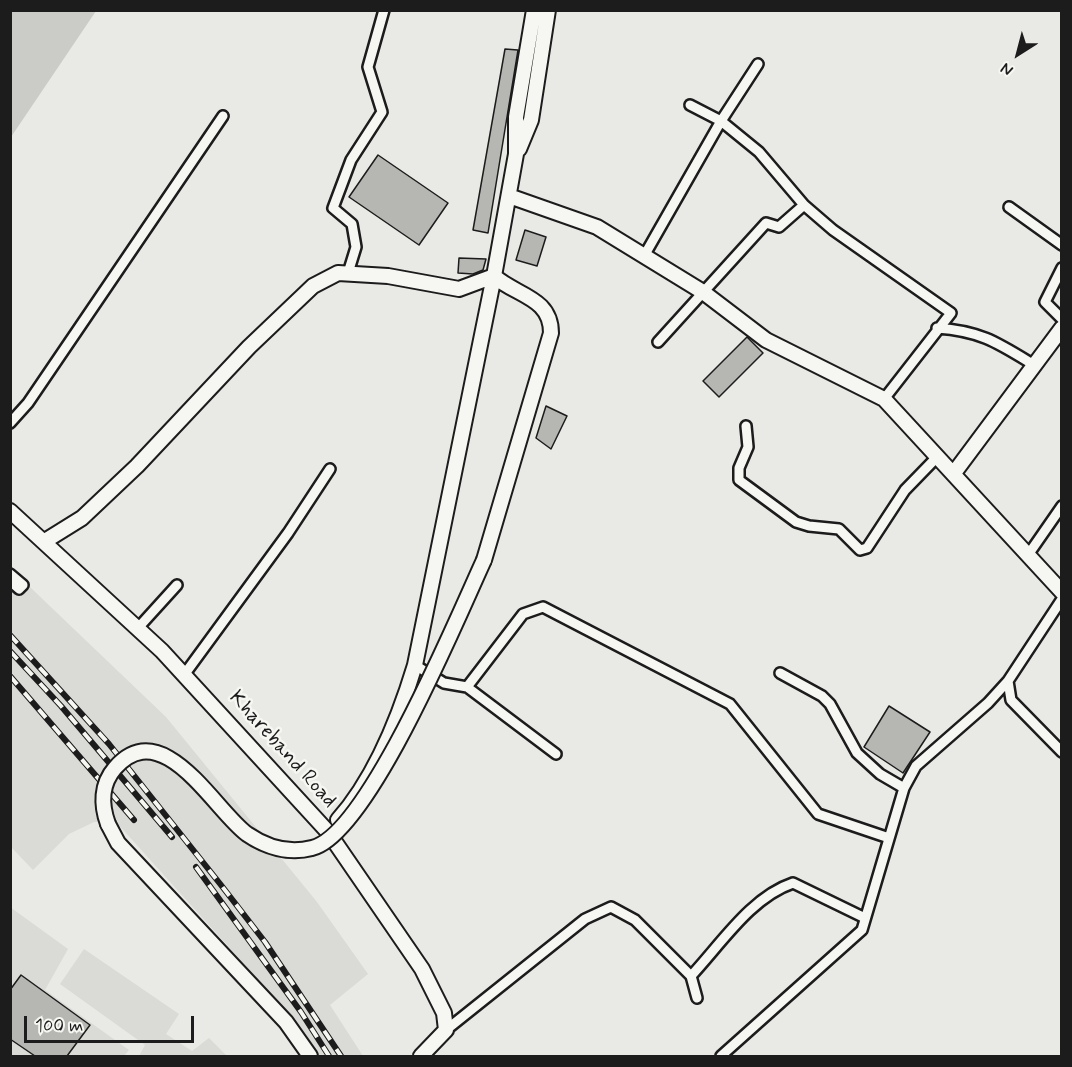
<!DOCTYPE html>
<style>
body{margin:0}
#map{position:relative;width:1072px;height:1067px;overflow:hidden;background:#e9e9e5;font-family:Mynerve,sans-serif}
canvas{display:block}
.frame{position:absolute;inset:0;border:12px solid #1c1c1c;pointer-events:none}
.north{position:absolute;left:988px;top:24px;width:60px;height:60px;-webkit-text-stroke:4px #f6f6f2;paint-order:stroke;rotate:216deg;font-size:16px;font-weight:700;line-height:24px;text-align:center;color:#1c1c1c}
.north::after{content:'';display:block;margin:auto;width:21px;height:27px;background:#1c1c1c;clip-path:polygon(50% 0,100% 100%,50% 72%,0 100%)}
.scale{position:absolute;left:24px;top:1016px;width:170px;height:27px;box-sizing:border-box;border:3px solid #1c1c1c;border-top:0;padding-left:8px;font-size:18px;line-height:21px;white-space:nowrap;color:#1c1c1c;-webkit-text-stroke:4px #f6f6f2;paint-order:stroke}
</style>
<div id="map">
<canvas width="1072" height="1067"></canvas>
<div class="frame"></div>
<div class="north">N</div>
<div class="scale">100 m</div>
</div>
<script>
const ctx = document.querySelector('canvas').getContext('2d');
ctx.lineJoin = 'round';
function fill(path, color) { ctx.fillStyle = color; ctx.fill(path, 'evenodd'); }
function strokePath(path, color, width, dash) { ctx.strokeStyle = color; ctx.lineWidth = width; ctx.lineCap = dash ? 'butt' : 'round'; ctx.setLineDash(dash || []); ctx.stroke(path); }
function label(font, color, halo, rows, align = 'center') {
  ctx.font = font + ' Mynerve,sans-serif'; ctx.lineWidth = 5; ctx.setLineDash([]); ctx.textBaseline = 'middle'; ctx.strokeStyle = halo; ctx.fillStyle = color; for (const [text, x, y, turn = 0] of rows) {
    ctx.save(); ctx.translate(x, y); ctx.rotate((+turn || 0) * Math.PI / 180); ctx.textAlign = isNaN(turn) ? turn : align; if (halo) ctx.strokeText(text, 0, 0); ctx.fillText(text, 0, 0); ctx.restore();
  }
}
const built = new Path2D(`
 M10,568L166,717L317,902L368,974L330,1005L363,1056H315L291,1016L116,822H94L69,834L33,870L11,847Z
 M10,907L68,949L45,990L129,1050L124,1056H11Z
 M84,949L179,1014L166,1034L192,1051L209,1038L227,1056H139L145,1045L60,984Z`);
const green = new Path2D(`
 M11,10L96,11L11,137L10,11Z`);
const building = new Path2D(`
 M505,49L518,50L488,233L473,230Z
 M378,155L448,203L419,245L349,197Z
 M525,230L546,237L537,266L516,260Z
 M459,258L486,259L483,270L473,274L458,273Z
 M747,337L763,353L719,397L703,381Z
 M546,406L567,416L551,449L536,438Z
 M889,706L930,732L903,773L864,747Z
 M21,975L90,1025L67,1056H35L10,1039V990Z`);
const street = new Path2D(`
 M804,205L833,230L951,313L884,399
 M1009,207L1062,245
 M644,256L721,121L690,105
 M1062,268L1045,302L1062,319
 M348,273L356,247L352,224L333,208L351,160L382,112L368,67L384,10
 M937,328C981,331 998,343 1034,365
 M658,342L766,223L779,227L804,205L759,152L721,121L758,64
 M10,423L28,403L223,116
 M746,426L748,447L739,468V480L796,522L809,526L839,529L860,550L867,548L905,490L938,456
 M1028,555L1062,506
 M10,574L23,585L19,589L10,581
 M138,628L177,585
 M415,665L444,683L467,687L523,614L543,607L730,704L818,814L889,838
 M780,673L822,696L830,704L857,753L880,774L904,788
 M184,675L288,533L330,469
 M1008,681L1011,700L1062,752
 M467,687L556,754
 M697,998L691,976C721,944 751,897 793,883L865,918
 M446,1030L585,919L611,907L635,920L691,976
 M721,1056L862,930L904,788L916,766L988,703L1008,681L1062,599`);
const secondary = new Path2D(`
 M519,149L531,120L548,10
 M509,196L597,227L703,292L766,340L884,399L1062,592
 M954,473L1062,328
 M10,511L162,651L328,832L422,969L444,1013L446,1030L421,1056
 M45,541L82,518L137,466L249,347L313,286L338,273L388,276L459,289L494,276L415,665C399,718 375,778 338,820
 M484,560L551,333C551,297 516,296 494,276L516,154V117L534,10
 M108,824L118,843L286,1022L310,1056`);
const rail = new Path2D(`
 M10,635L109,744L221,885L265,942L341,1056
 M10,651L61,706L172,837
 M10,676L134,820
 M196,867L301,1012L329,1056`);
const secondaryBridge = new Path2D(`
 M108,824C101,805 101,784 115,768C163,713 215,811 247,834C266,847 289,854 312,848C368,835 458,616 484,560`);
const streetNames = [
 ["Khareband Road",282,750,48]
];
fill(built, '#dadad6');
fill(green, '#cbcbc7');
fill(building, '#b6b6b3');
strokePath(building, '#1c1c1c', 1.5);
strokePath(street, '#1c1c1c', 14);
strokePath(secondary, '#1c1c1c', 18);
strokePath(street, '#f6f6f2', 9);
strokePath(secondary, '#f6f6f2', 14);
strokePath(rail, '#1c1c1c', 6);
strokePath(rail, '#f6f6f2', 4, [11]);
strokePath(secondaryBridge, '#1c1c1c', 18, []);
strokePath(secondaryBridge, '#f6f6f2', 14);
label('21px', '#1c1c1c', '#f6f6f2', streetNames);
</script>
